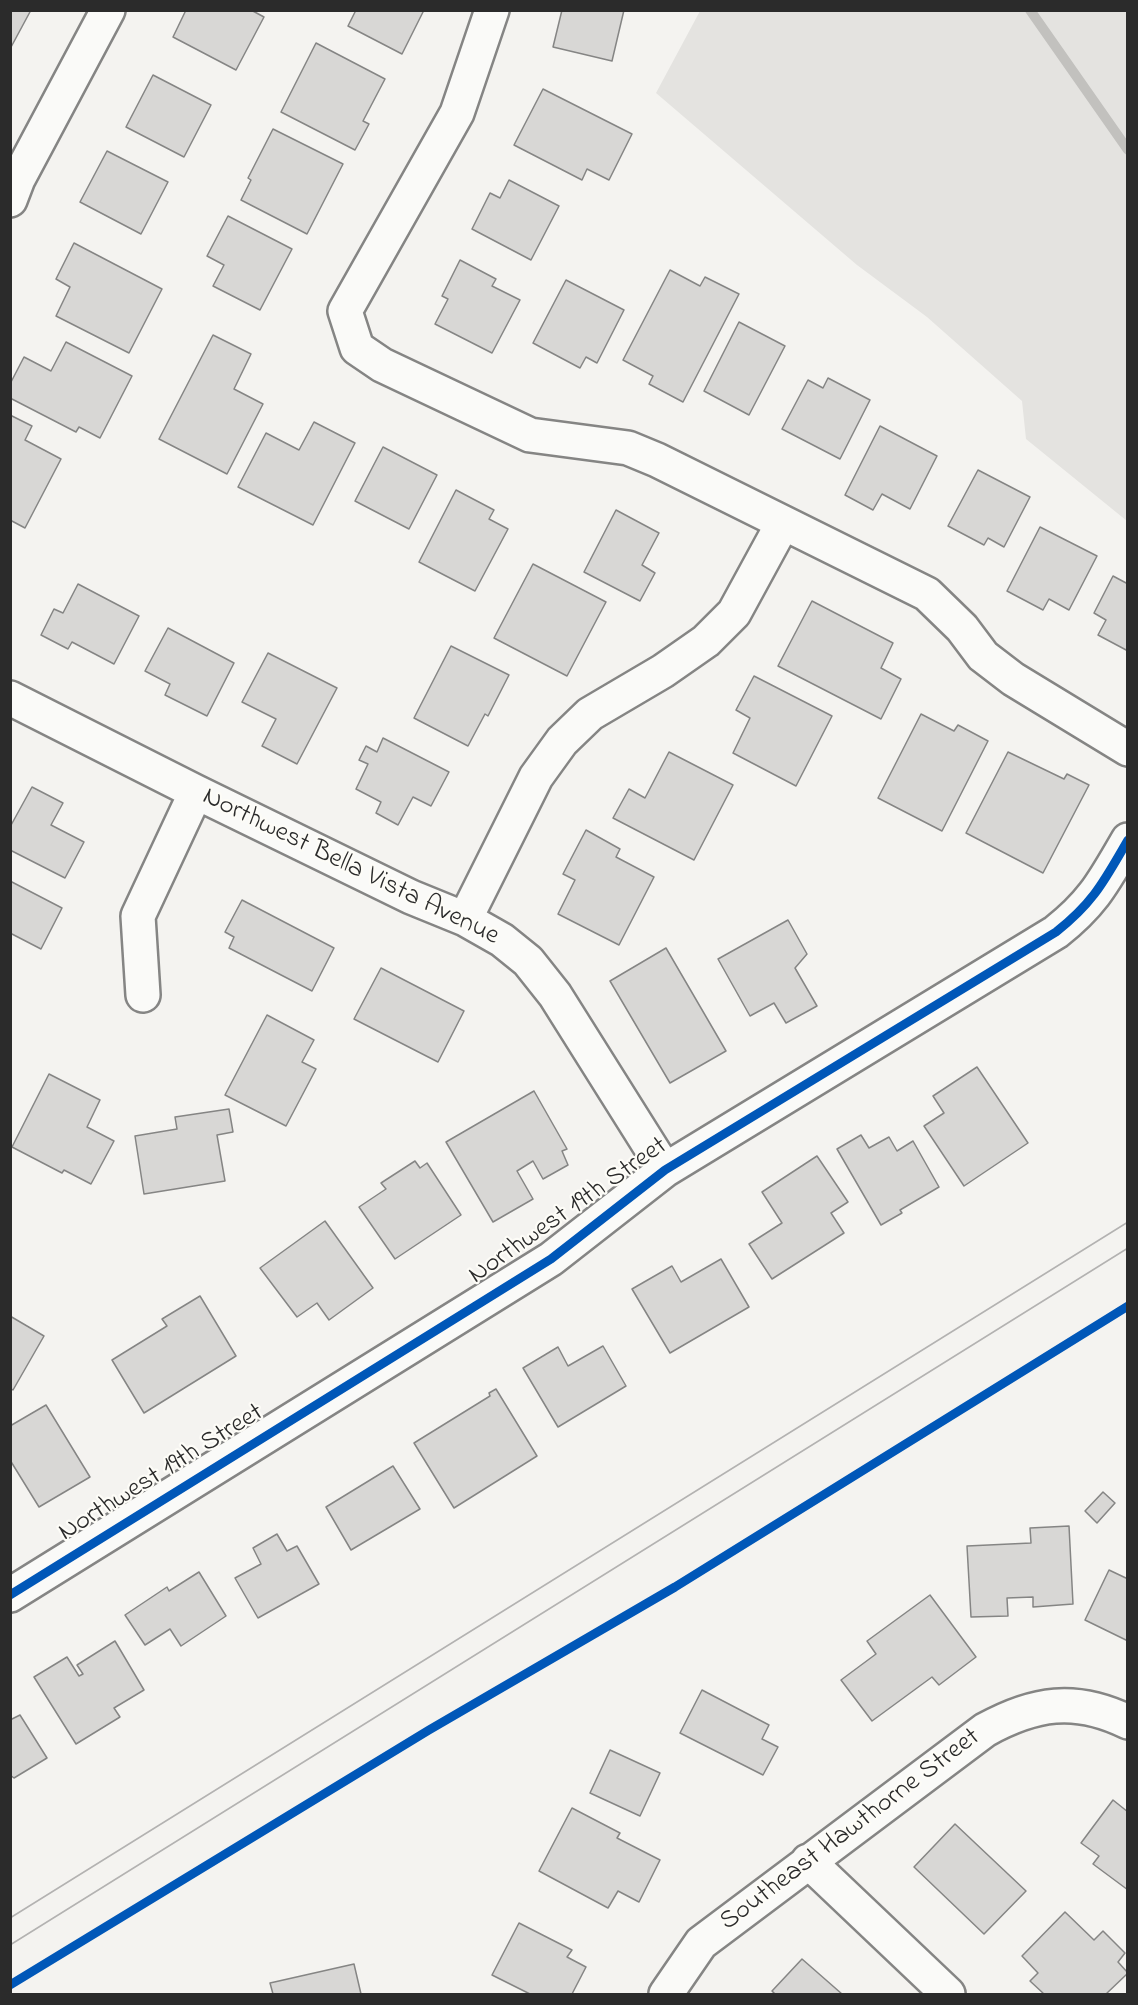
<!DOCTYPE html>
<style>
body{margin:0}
#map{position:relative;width:1138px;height:2005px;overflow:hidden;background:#f4f3f0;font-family:"Indie Flower",sans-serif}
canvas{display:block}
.frame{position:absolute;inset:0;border:12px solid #2b2b2b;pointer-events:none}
</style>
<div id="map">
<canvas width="1138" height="2005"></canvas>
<div class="frame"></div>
</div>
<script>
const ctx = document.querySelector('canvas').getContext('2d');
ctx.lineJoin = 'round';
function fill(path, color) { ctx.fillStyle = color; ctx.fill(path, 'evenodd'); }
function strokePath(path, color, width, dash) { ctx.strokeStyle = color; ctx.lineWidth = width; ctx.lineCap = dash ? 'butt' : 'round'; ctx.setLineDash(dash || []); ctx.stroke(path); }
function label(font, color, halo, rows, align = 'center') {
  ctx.font = font + ' "Indie Flower",sans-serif'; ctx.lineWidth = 4.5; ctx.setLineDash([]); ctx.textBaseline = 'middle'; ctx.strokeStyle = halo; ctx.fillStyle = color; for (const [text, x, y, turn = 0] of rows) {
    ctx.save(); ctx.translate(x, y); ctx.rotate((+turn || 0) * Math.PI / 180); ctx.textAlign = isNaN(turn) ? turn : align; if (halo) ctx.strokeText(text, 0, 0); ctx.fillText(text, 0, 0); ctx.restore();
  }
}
const green = new Path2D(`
 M700,11H1127V521L1026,439L1022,401L927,317L857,265L656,93Z`);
const stream = new Path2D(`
 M1030,10L1128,150`);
const building = new Path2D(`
 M10,10H31L10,49Z
 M186,10H251L264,17L236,70L173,37Z
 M356,10H424L402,54L348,26Z
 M562,10H624L612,61L553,47Z
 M316,43L385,79L363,121L369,124L355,150L281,112Z
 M153,75L211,105L184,157L126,127Z
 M543,89L632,134L609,180L587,169L582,180L514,145Z
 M273,129L343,164L307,234L241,200L251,180L248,178Z
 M107,151L168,182L141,234L80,202Z
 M509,180L559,206L531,260L472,229L490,193L500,198Z
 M228,216L292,249L260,310L213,286L224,265L207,256Z
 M74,243L162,289L129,353L56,316L70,287L56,279Z
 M460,260L496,279L492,286L520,300L492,353L435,324L448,299L442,296Z
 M670,270L700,286L705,277L739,294L683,402L649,384L653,376L623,360Z
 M566,280L624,310L597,363L586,357L580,368L533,343Z
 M739,322L785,346L749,415L704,391Z
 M213,335L251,354L234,389L263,404L227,474L159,439Z
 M66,342L132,376L100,438L79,427L76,432L10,398V384L24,357L51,371Z
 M828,378L870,400L840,459L782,429L808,380L823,388Z
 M10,415L32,426L25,440L61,459L25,528L10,520Z
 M314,422L355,443L313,525L238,487L266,433L299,450Z
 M880,426L937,456L910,509L882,494L873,510L845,495Z
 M383,447L437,475L409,529L355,501Z
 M978,470L1030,497L1004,547L988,538L984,545L948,526Z
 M456,490L494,510L489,519L508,529L475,591L419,562Z
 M616,510L659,533L642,565L655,573L640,601L584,572Z
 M1040,527L1097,556L1069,610L1049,599L1043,610L1007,591Z
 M533,564L606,602L567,676L494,638Z
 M1113,576L1128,584V651L1098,635L1106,620L1094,613Z
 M78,584L139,616L114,664L72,642L68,649L41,635L54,609L63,613Z
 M812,601L893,643L881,668L901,679L881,719L778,666Z
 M168,628L234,663L207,716L165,695L170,684L145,671Z
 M451,646L509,675L488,716L485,714L468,746L414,718Z
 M268,653L337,688L297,764L262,746L276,719L242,702Z
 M754,676L832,716L796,786L733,753L750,718L736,710Z
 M921,714L954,731L958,725L988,741L942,831L878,798Z
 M383,738L449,772L431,806L413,797L398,825L376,813L381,802L356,789L368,764L359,760L366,746L377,752Z
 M669,752L733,785L694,860L613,818L629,789L645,798Z
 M1008,752L1064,779L1067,774L1089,785L1043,873L966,833Z
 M32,787L63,803L51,825L84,842L65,878L10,850V827Z
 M586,830L620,849L616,857L654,877L619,945L558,914L575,880L563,874Z
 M10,881L62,908L41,949L10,933Z
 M242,900L334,948L312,991L229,948L234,937L225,932Z
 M788,920L807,954L795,968L817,1006L786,1023L774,1003L750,1016L718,959Z
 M666,948L726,1051L670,1083L610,981Z
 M381,968L464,1011L438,1062L354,1019Z
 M267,1015L314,1040L302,1062L316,1069L286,1126L225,1095Z
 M977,1067L1028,1143L964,1186L924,1126L944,1113L933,1096Z
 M49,1074L100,1100L87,1127L114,1141L91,1184L64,1170L62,1173L12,1147Z
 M534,1091L567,1149L562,1151L568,1165L543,1179L533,1161L517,1171L533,1199L493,1222L446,1142Z
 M229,1109L233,1132L217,1135L225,1181L144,1194L135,1136L177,1129L175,1117Z
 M861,1135L869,1148L889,1137L897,1151L913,1141L939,1187L900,1210L902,1213L881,1225L837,1149Z
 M817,1156L848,1202L831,1213L844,1233L772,1279L749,1244L782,1223L762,1192Z
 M415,1161L420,1168L427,1163L461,1215L395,1259L359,1207L386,1189L381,1183Z
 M325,1221L373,1288L329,1320L317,1303L297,1317L260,1268Z
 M721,1259L749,1307L670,1353L632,1289L672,1266L681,1282Z
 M200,1296L236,1356L144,1413L112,1360L167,1326L162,1319Z
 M10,1316L44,1336L13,1390L10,1388Z
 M603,1346L626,1386L558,1427L523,1368L558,1347L568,1366Z
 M496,1389L537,1456L454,1508L414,1443L490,1396L489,1393Z
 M46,1405L90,1477L39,1507L10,1460V1426Z
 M393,1466L420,1509L351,1550L326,1507Z
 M1103,1492L1115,1503L1097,1523L1085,1511Z
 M1069,1526L1073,1604L1033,1607V1597L1007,1598L1008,1616L971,1617L967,1546L1031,1543L1030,1528Z
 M277,1534L287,1551L297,1546L319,1584L258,1618L235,1578L261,1564L253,1548Z
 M1109,1570L1128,1579V1641L1085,1620Z
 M199,1572L226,1616L181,1646L170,1629L145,1645L125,1615L167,1587L169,1591Z
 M930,1595L976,1657L939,1685L932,1677L872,1721L841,1680L876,1654L867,1641Z
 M115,1641L144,1690L114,1708L120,1717L76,1744L34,1677L67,1657L79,1676L83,1674L77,1665Z
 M702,1690L769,1725L762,1739L778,1747L763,1775L680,1733Z
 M20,1715L47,1758L14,1778L10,1775V1720Z
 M610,1750L660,1773L640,1816L590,1793Z
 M1113,1800L1128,1812V1890L1093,1864L1099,1856L1081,1843Z
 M572,1808L620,1833L617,1838L660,1860L639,1902L618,1891L608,1908L539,1871Z
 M955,1824L1026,1891L984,1934L914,1867Z
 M1065,1912L1094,1940L1103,1931L1125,1953L1118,1962L1128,1973L1106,1994H1044L1030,1981L1038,1973L1022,1956Z
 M519,1923L572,1950L567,1957L586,1967L572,1994H530L492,1975Z
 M802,1959L842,1994H775L772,1991Z
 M354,1964L361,1994H273L270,1983Z`);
const minor = new Path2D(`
 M492,10L457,113L345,311L357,348L382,365L530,435L628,448L657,460L927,594L962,628L983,656L1013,679L1128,749
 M10,200L18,179L108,10
 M10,698L196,792L411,897L465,919L502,940L528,961L555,995L665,1170
 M465,919L536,777L562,741L590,714L663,671L706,641L734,613L783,523
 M143,995L138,916L196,792
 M10,1595L551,1259L665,1170L1056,932C1094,902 1104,881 1128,840
 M808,1861L948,1994
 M666,1994L701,1943L985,1730C1034,1703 1075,1696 1128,1722`);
const tram = new Path2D(`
 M10,1918L1128,1222
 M10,1945L1128,1248`);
const cycleway = new Path2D(`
 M10,1595L551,1259L665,1170L1056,932C1094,902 1104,881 1128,840
 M10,1985L429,1730L675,1587L1128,1306`);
const streetNames = [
 ["Northwest Bella Vista Avenue",350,868,26],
 ["Northwest 19th Street",569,1212,-35],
 ["Northwest 19th Street",162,1474,-32],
 ["Southeast Hawthorne Street",851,1831,-37]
];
fill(green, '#e4e3e0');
strokePath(stream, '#c2c1be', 10);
fill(building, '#d8d7d5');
strokePath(building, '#858584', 1.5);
strokePath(minor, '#858584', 38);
strokePath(minor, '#fafaf8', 33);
strokePath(tram, '#b3b2b1', 1.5);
strokePath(cycleway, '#0057b8', 9);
label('27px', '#2b2b2b', '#fdfcf7', streetNames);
</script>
